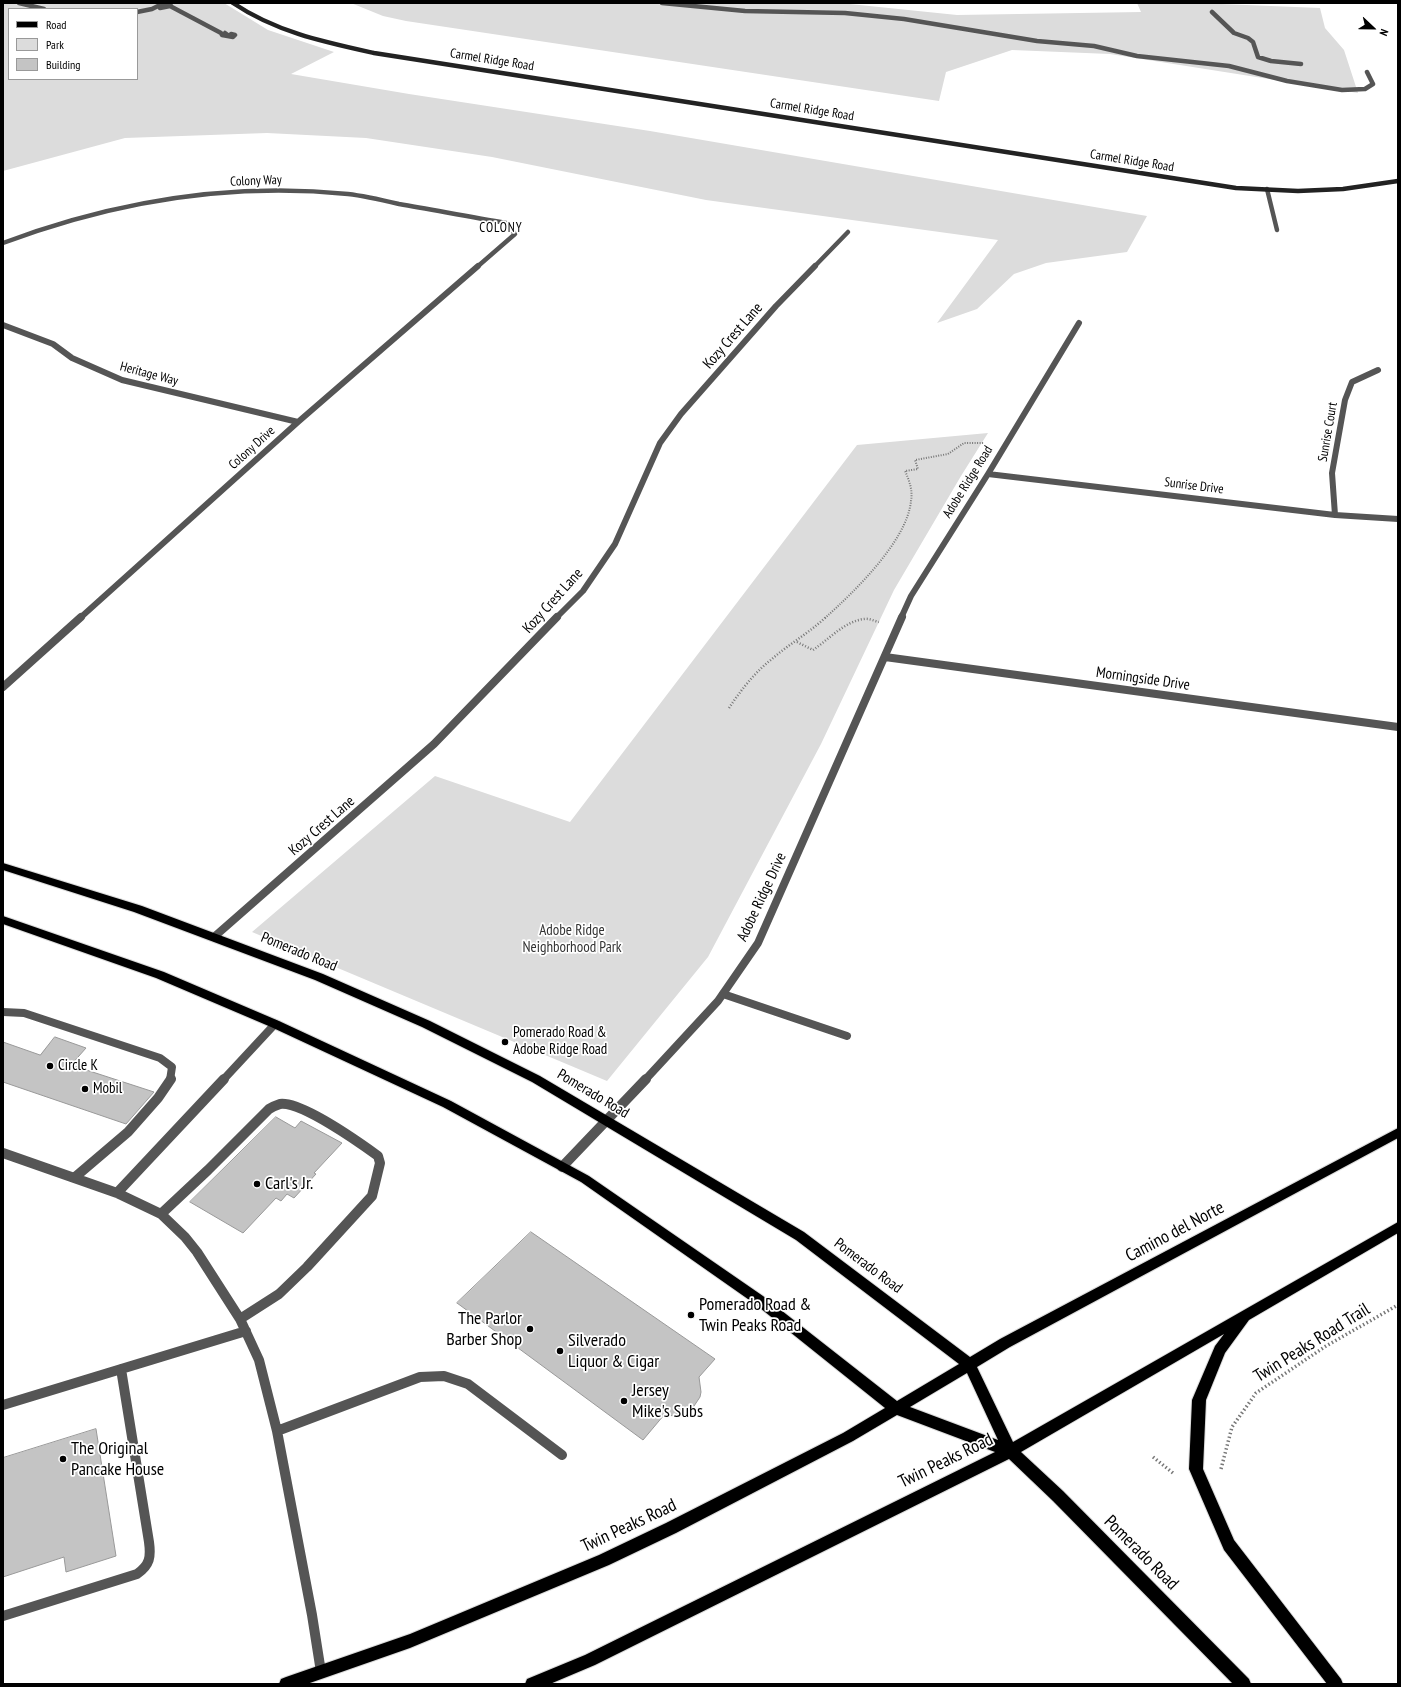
<!DOCTYPE html>
<style>
body{margin:0}
#map{position:relative;width:1401px;height:1687px;overflow:hidden;background:#fff;font-family:"PT Sans Narrow",sans-serif}
canvas{display:block}
.frame{position:absolute;inset:0;border:4px solid #000;pointer-events:none}
.legend{position:absolute;left:8px;top:8px;width:130px;height:72px;box-sizing:border-box;background:#fff;border:1px solid #999;margin:0;padding:5px 7px;list-style:none;font-size:12px;color:#000}
.legend li{display:flex;align-items:center;gap:8px;height:20px}
.legend b{width:20px;border:1px solid #999}
.north{position:absolute;left:1353px;top:8px;width:40px;height:40px;-webkit-text-stroke:3px #fff;paint-order:stroke;rotate:112deg;font-size:11px;font-weight:700;line-height:16px;text-align:center;color:#000}
.north::after{content:'';display:block;margin:auto;width:14px;height:18px;background:#000;clip-path:polygon(50% 0,100% 100%,50% 72%,0 100%)}
</style>
<div id="map">
<canvas width="1401" height="1687"></canvas>
<div class="frame"></div>
<ul class="legend">
<li><b style="height:5px;background:#000"></b>Road</li>
<li><b style="height:11px;background:#dcdcdc"></b>Park</li>
<li><b style="height:11px;background:#c4c4c4"></b>Building</li>
</ul>
<div class="north">N</div>
</div>
<script>
const ctx = document.querySelector('canvas').getContext('2d');
ctx.lineJoin = 'round';
function fill(path, color) { ctx.fillStyle = color; ctx.fill(path, 'evenodd'); }
function strokePath(path, color, width, dash) { ctx.strokeStyle = color; ctx.lineWidth = width; ctx.lineCap = dash ? 'butt' : 'round'; ctx.setLineDash(dash || []); ctx.stroke(path); }
function label(font, color, halo, rows, align = 'center') {
  ctx.font = font + ' "PT Sans Narrow",sans-serif'; ctx.lineWidth = 3.5; ctx.setLineDash([]); ctx.textBaseline = 'middle'; ctx.strokeStyle = halo; ctx.fillStyle = color; for (const [text, x, y, turn = 0] of rows) {
    ctx.save(); ctx.translate(x, y); ctx.rotate((+turn || 0) * Math.PI / 180); ctx.textAlign = isNaN(turn) ? turn : align; if (halo) ctx.strokeText(text, 0, 0); ctx.fillText(text, 0, 0); ctx.restore();
  }
}
const green = new Path2D(`
 M3,3H224L268,30L334,52L291,74L409,94L650,131L1147,216L1127,252L1046,263L1014,274L977,309L937,323L998,240L706,200L492,157L366,138L267,133L125,138L3,171ZM9,9H137V79H9Z
 M351,3H840L957,15L1141,12L1137,3H1197L1320,8L1325,28L1344,50L1358,93L1110,54L1012,50L946,72L939,101L406,21L383,16Z
 M988,433L961,476L894,590L821,744L708,957L607,1081L252,932L435,776L570,822L857,445Z`);
const building = new Path2D(`
 M55,1037L86,1048L71,1065L154,1092L126,1124L3,1082V1042L40,1055Z
 M276,1117L295,1128L301,1121L342,1143L314,1173L316,1174L294,1198L287,1194L281,1201L276,1198L243,1233L190,1202Z
 M531,1232L715,1359L699,1377L701,1392L700,1397L692,1409L676,1416L664,1415L643,1440L457,1303Z
 M96,1429L116,1556L66,1572L64,1557L3,1577V1458Z`);
const pathFar2 = new Path2D(`
 M825,618C854,592 907,541 911,501C913,490 909,480 905,471L918,469L915,460L948,454L964,443H984`);
const pathFar1 = new Path2D(`
 M797,642L813,650C828,640 845,621 864,619C869,618 874,621 879,622
 M729,708C741,690 755,672 772,659C789,644 809,633 826,617`);
const path = new Path2D(`
 M1153,1457L1173,1473
 M1221,1469L1232,1427L1256,1393L1326,1346L1398,1305`);
const laneFar2 = new Path2D(`
 M19,3L44,9
 M171,3L160,8L170,6L221,33L222,35L233,37L235,35L231,34L229,36L225,33
 M662,3L745,11L845,13L904,19L1037,41L1094,46L1137,56L1229,66L1287,81L1342,90L1365,89L1373,84L1367,72
 M137,12L152,9L164,3
 M1212,12L1234,33L1248,38L1253,42L1258,57L1271,61L1301,64`);
const laneFar1 = new Path2D(`
 M723,994L847,1036
 M3,1012L24,1013L160,1058L172,1067L170,1080
 M223,1080L275,1024`);
const lane = new Path2D(`
 M3,1153L117,1193L161,1214L185,1237L197,1252L240,1319L259,1360L277,1431L312,1615L321,1672
 M74,1178L128,1132L158,1098L171,1079
 M117,1193L224,1079
 M161,1214L208,1170L269,1109C272,1107 277,1105 280,1104C301,1101 360,1143 378,1156L380,1163L372,1196L307,1267L279,1294L240,1319
 M3,1405L246,1331
 M277,1431L420,1377L444,1376L468,1384L562,1455
 M3,1616L137,1574C150,1565 151,1557 149,1542L121,1369`);
const streetFar3 = new Path2D(`
 M1267,189L1277,230
 M3,243C115,201 229,182 348,194C365,196 382,200 399,204C434,210 470,217 506,223L515,234L477,267
 M814,267L848,232`);
const streetFar2 = new Path2D(`
 M3,325L53,344L72,358L122,380L298,422
 M988,474L1335,515L1398,519
 M1335,515L1332,473L1345,400L1352,382L1378,370
 M80,618L298,422L478,266
 M556,618L583,591L615,544L660,443L681,414L776,306L815,266
 M901,618L911,596L988,474L1079,323`);
const streetFar1 = new Path2D(`
 M885,657L1398,727
 M3,687L81,617
 M214,937L434,744L557,617
 M645,1080L718,1001L758,943L902,617`);
const street = new Path2D(`
 M562,1167L646,1079`);
const secondary = new Path2D(`
 M233,3C276,32 324,42 374,53L1236,188L1298,191L1343,189L1398,181`);
const primary = new Path2D(`
 M3,863L142,906L323,974L430,1021L540,1076L804,1232L970,1357L1000,1339L1398,1128V1138L1010,1347L977,1367L1013,1442L1398,1222V1233L1249,1320L1225,1353L1206,1400L1203,1469L1234,1540L1341,1679L1343,1684H1327L1224,1550L1189,1469L1192,1400L1215,1346L1224,1334L1021,1452L1063,1491L1249,1679L1251,1684H1233L1053,1501L1009,1459L595,1665L550,1684H525L527,1679L585,1655L995,1452L897,1415L853,1441L676,1533L609,1565L410,1648L307,1684H279L281,1679L286,1677L410,1634L599,1555L666,1523L843,1433L885,1408L755,1304L581,1182L443,1107L271,1027L156,978L3,924V916L164,972L279,1021L451,1101L589,1176L763,1296L897,1401L959,1364L796,1240L532,1082L422,1027L315,980L134,912L3,870ZM967,1373L998,1440L910,1407Z`);
const markers = [
 [505,1042,4,"#000"],
 [50,1066,4,"#000"],
 [85,1089,4,"#000"],
 [257,1184,4,"#000"],
 [691,1315,4,"#000"],
 [530,1329,4,"#000"],
 [560,1351,4,"#000"],
 [624,1401,4,"#000"],
 [63,1459,4,"#000"]
];
const farStreetnames = [
 ["Carmel Ridge Road",492,60,9],
 ["Carmel Ridge Road",812,110,9],
 ["Carmel Ridge Road",1132,161,9],
 ["Colony Way",256,181,-2],
 ["Heritage Way",149,374,15],
 ["Sunrise Court",1328,432,-80],
 ["Colony Drive",252,448,-42],
 ["Adobe Ridge Road",968,482,-58],
 ["Sunrise Drive",1194,486,7]
];
const farNeighbourhoodnames = [
 ["COLONY",501,228]
];
const streetNames = [
 ["Kozy Crest Lane",733,336,-49],
 ["Kozy Crest Lane",553,601,-48],
 ["Morningside Drive",1143,679,8],
 ["Kozy Crest Lane",322,826,-41],
 ["Adobe Ridge Drive",762,897,-65],
 ["Pomerado Road",299,952,22],
 ["Pomerado Road",593,1094,31],
 ["Pomerado Road",868,1266,37]
];
const parkNames = [
 ["Adobe Ridge",572,931],
 ["Neighborhood Park",572,948]
];
const poiNames = [
 ["Pomerado Road &",513,1033],
 ["Adobe Ridge Road",513,1050],
 ["Circle K",58,1066],
 ["Mobil",93,1089]
];
const nearPoinames = [
 ["Carl's Jr.",265,1184],
 ["Pomerado Road &",699,1305],
 ["Twin Peaks Road",699,1326],
 ["The Parlor",522,1319,"right"],
 ["Barber Shop",522,1340,"right"],
 ["Silverado",568,1341],
 ["Liquor & Cigar",568,1362],
 ["Jersey",632,1391],
 ["Mike's Subs",632,1412],
 ["The Original",71,1449],
 ["Pancake House",71,1470]
];
const nearStreetnames = [
 ["Camino del Norte",1175,1232,-28],
 ["Twin Peaks Road Trail",1312,1343,-32],
 ["Twin Peaks Road",946,1461,-26],
 ["Twin Peaks Road",629,1526,-25],
 ["Pomerado Road",1141,1553,45]
];
fill(green, '#dcdcdc');
fill(building, '#c4c4c4');
strokePath(building, '#999', 1);
strokePath(primary, '#dbdbdb', 2);
strokePath(pathFar2, '#777', 2, [1, 1.5]);
strokePath(pathFar1, '#777', 2.5, [1, 2]);
strokePath(path, '#777', 3.5, [1.5, 2.5]);
strokePath(laneFar2, '#555', 4.5);
strokePath(laneFar1, '#555', 8);
strokePath(lane, '#555', 10);
strokePath(streetFar3, '#555', 4.5);
strokePath(streetFar2, '#555', 6);
strokePath(streetFar1, '#555', 8);
strokePath(street, '#555', 10);
strokePath(secondary, '#222', 4.5);
fill(primary, '#000');
for (const [x, y, r, color] of markers) { const dot = new Path2D(); dot.arc(x, y, r, 0, 2 * Math.PI); ctx.fillStyle = color; ctx.fill(dot); strokePath(dot, '#fff', 1.5); }
label('13px', '#000', '#fff', farStreetnames);
ctx.letterSpacing = '1px';
label('13px', '#000', '#fff', farNeighbourhoodnames);
ctx.letterSpacing = '0px';
label('15px', '#000', '#fff', streetNames);
label('15px', '#333', '#fff', parkNames);
label('15px', '#000', '#fff', poiNames, 'left');
label('18px', '#000', '#fff', nearPoinames, 'left');
label('18px', '#000', '#fff', nearStreetnames);
</script>
